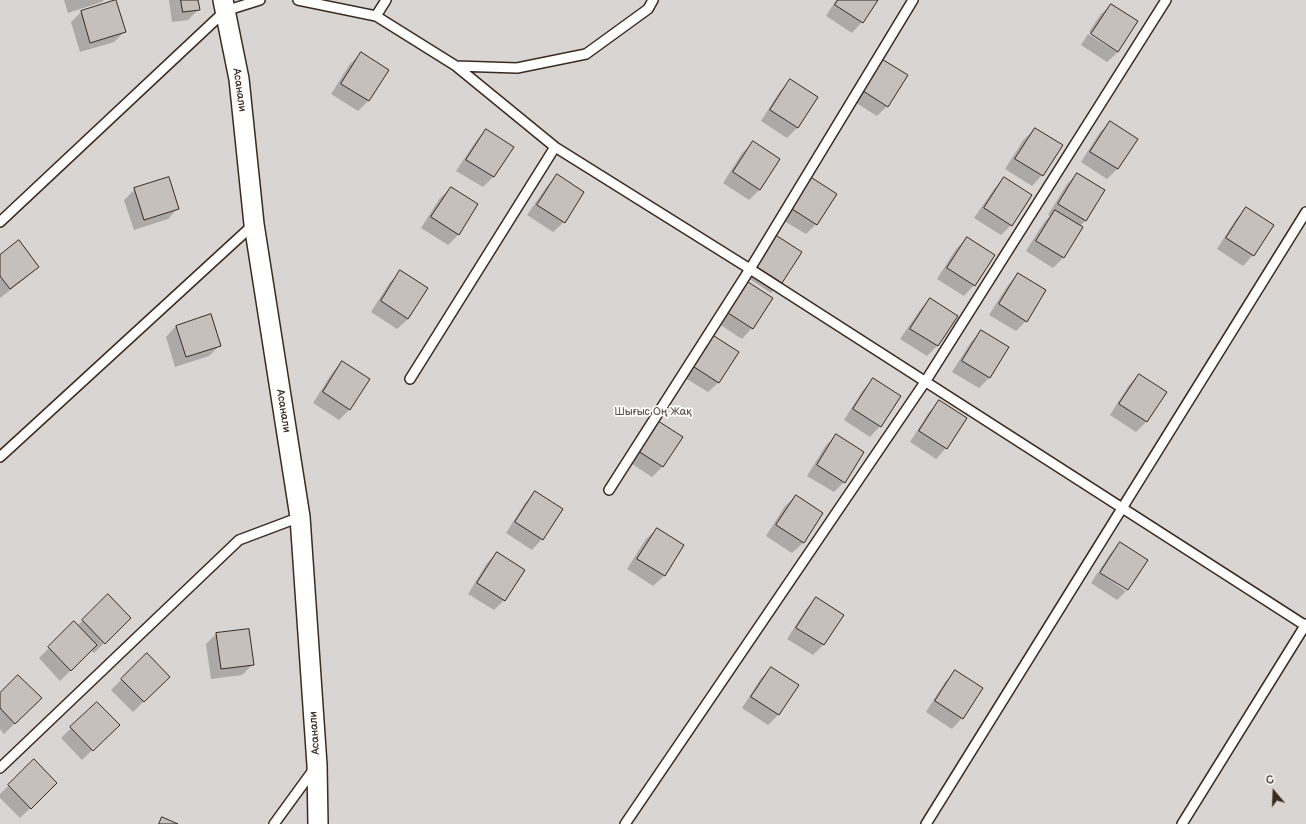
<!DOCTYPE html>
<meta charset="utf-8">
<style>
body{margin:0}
#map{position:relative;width:1306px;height:824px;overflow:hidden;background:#f3f2f2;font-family:"Balsamiq Sans",sans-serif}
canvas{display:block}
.north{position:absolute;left:1254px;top:772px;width:40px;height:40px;-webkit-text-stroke:3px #fff;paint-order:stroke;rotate:341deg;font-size:11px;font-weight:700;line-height:16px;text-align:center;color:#3b2a1e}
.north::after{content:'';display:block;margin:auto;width:14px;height:18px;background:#3b2a1e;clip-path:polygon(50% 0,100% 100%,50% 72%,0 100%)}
</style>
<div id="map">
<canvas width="1306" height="824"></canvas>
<div class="north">С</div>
</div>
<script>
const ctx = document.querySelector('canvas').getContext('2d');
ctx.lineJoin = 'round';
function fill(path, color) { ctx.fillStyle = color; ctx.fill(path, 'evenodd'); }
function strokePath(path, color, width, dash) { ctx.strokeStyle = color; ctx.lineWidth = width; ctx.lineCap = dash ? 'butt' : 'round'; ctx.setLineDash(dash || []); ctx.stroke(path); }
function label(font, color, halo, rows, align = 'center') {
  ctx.font = font + ' "Balsamiq Sans",sans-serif'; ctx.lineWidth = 3.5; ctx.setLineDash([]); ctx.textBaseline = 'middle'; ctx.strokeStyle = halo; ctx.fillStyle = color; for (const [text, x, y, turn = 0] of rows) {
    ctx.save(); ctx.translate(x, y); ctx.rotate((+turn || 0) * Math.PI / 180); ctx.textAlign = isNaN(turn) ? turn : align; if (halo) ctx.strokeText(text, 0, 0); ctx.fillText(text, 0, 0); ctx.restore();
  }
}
const green = new Path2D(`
 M0,0H1306V824H0Z`);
const shadow = new Path2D(`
 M64,0H104L102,2L68,13Z
 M169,0H197L198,10L188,20L172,22Z
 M836,0H877L862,22L852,33L826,16Z
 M1111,5L1118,52L1107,62L1081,45L1088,34L1117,52V50L1089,32L1100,15Z
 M81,12L124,32L114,42L80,52L71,22Z
 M361,54L387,71L368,101L358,111L331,94L350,64Z
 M870,70L887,106L877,116L850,99Z
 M791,81L798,127L787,138L761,121L780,91Z
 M1110,122L1136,139L1117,169L1107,179L1081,162L1100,132Z
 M1035,129L1061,146L1042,175L1032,186L1005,169L1024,139Z
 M486,130L512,147L493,177L483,187L456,171L476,141Z
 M753,143L760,189L749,200L723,183L742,153Z
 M1077,174L1104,190L1085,221L1080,226L1082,227L1063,258L1053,268L1026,251L1045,221L1050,216L1048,215L1067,184Z
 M557,175L564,222L553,232L527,215L547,186Z
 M809,178L816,224L806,234L779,218Z
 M1004,178L1011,225L1001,235L974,218L994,189Z
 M451,188L477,205L458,235L448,245L421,228L440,198Z
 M135,189L178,208L168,219L134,230L124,200Z
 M1246,208L1253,255L1243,266L1217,249L1236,219Z
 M967,238L974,285L964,296L937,279L956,249Z
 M764,246L781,282L771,293L745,276Z
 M0,256L38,266L27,277L0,298Z
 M401,272L408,319L397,329L371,312L390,282Z
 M1018,274L1026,321L1016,331L989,315L1008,285Z
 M735,292L752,328L742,339L716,322Z
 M930,299L956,316L937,346L927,356L900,339L920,310Z
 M176,326L220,345L209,356L175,367L166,337Z
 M981,331L1008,348L989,378L979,388L952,372L971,342Z
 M701,346L719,382L708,392L682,376Z
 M342,362L350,409L339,420L313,403L332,373Z
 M1139,375L1146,422L1136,432L1110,415L1129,385Z
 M873,380L880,426L870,437L844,420L863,390Z
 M939,402L946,448L936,459L910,442L929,412Z
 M645,430L682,437L662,467L652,477L626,460Z
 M837,435L844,482L834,492L807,476L826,445Z
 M535,492L542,539L532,550L506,533L525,503Z
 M796,496L822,513L803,543L792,553L766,536L785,506Z
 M657,529L683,546L664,576L653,586L627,569L646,539Z
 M1120,543L1147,560L1127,590L1117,600L1091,583L1098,572L1126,591V588L1099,571L1110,554Z
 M497,553L504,600L494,610L468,594L487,563Z
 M108,596L130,618L94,653L91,650L60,681L39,658L74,623L77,626Z
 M816,598L843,615L823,645L813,655L787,639L806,609Z
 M216,634L252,665L242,675L211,679L206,644Z
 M147,654L169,677L133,712L111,690Z
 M772,668L798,685L778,715L768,725L742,708L761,678Z
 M955,672L962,718L952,729L926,712L945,682Z
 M0,694L40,698L4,734L0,729Z
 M97,703L118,725L82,760L61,738Z
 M34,761L56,783L20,818L0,798V794Z`);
const building = new Path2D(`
 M116,0L126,32L90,43L81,11Z
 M181,0H198L200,10L183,12Z
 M838,0H878L863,23L835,5Z
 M1111,4L1138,21L1118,52L1091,34Z
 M361,52L389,70L369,101L341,84Z
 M880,58L908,75L888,107L860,89Z
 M790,79L818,97L798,128L770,110Z
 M1110,121L1138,139L1118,169L1090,152Z
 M1035,128L1063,145L1043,176L1015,159Z
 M486,129L514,147L494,177L466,160Z
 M753,141L780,159L760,190L733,172Z
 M1077,173L1105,190L1086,221L1058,204Z
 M557,174L584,192L565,223L537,205Z
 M809,176L837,194L817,225L789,207Z
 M169,177L179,209L144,220L134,188Z
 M1004,177L1032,195L1012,226L984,208Z
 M451,187L478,204L459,235L431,217Z
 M1246,207L1274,225L1254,256L1226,238Z
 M1055,210L1083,227L1064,258L1036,241Z
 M774,234L802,252L782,283L754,265Z
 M967,237L995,255L975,286L947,268Z
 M19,240L39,267L10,289L0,276V255Z
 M400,270L428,288L408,319L381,301Z
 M1018,273L1046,290L1027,322L999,304Z
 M745,280L773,298L753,329L725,311Z
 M930,298L958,316L938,346L910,329Z
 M211,314L221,346L186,357L176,326Z
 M981,330L1009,347L990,378L962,361Z
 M711,334L739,352L719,383L691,365Z
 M342,361L370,379L350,410L323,392Z
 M1139,374L1167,392L1147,422L1119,404Z
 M873,378L901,396L881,427L853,409Z
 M939,400L967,418L947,449L919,431Z
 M655,419L683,437L663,467L635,449Z
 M836,434L864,452L845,483L817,465Z
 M535,491L563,509L543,540L515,522Z
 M796,495L823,513L804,543L776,525Z
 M657,528L684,545L665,576L637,559Z
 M1120,542L1148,560L1128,590L1100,573Z
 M497,552L525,570L505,601L477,583Z
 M108,594L131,618L105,644L82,620Z
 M816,597L844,615L824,645L796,628Z
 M74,621L97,645L71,671L48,647Z
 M249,629L254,665L221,669L216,633Z
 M147,653L170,677L144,702L121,679Z
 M771,667L799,685L779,715L751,697Z
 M955,670L983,688L963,719L935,701Z
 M18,675L42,698L15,724L0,708V693Z
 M97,702L120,725L93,751L70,727Z
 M34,759L57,783L31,809L8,785Z
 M162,817L178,824H159Z`);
const service = new Path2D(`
 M298,0L376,16L456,66L517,68L586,54L648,9L653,0
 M376,16L386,0
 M456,66L555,147L750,269L1306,626
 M0,222L225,11L260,0
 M410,379L555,147
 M0,457L254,224
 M609,490L750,269L913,0
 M0,768L239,540L300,517
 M274,824L314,769
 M625,824L925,382L1166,0
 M926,824L1306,212
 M1182,824L1306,624`);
const minor = new Path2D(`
 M223,0L239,79L254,224L300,517L317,765L318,824`);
const streetNames = [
 ["Асанали",239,90,82],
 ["Асанали",283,411,81],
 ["Асанали",315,733,-94]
];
const parkNames = [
 ["Шығыс Оң Жақ",653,412]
];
fill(green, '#d8d5d2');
fill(shadow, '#0003');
fill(building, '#c6c0bd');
strokePath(building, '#3b2a1e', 1);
strokePath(service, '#3b2a1e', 12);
strokePath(minor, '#3b2a1e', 22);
strokePath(service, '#fff', 9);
strokePath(minor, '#fff', 19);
label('11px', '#3b2a1e', '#fff', streetNames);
label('11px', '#62554b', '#fff', parkNames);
</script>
